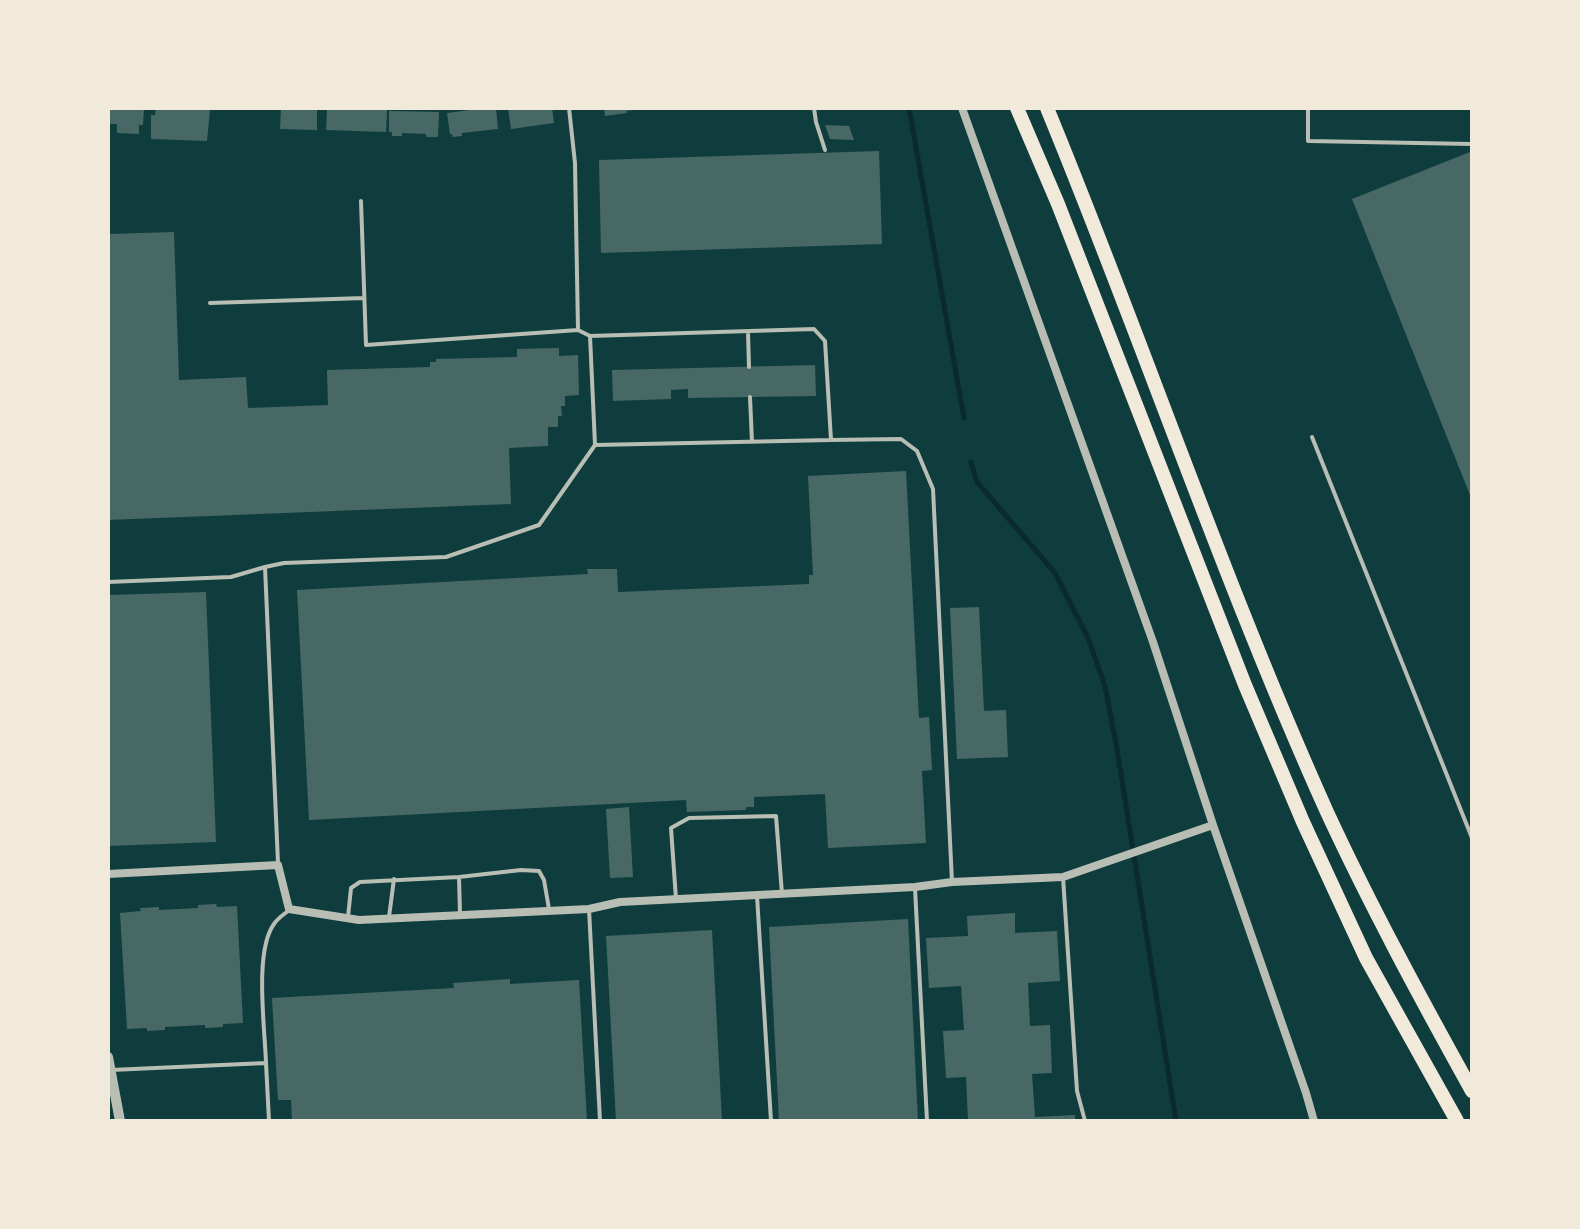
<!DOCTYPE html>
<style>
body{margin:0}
#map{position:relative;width:1580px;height:1229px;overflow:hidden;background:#0f3d3e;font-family:Barlow,sans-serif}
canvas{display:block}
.frame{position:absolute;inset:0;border:110px solid #f1e9da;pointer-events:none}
</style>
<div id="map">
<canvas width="1580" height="1229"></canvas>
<div class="frame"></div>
</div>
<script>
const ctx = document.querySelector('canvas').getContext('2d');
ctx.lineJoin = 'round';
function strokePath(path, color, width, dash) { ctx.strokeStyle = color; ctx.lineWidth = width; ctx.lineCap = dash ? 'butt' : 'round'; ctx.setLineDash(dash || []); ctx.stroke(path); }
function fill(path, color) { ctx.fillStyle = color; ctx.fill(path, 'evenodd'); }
const stream = new Path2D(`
 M909,108L964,418
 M971,462L977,482L1055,573L1088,638L1105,686L1117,749L1176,1121`);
const building = new Path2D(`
 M108,108H144L143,125H139V134L117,133V124H108Z
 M156,108H206L210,110L207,141L151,139V115H155Z
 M281,108H317V130L280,129Z
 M486,108H496L498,129L462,133V136L453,137L452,134H450L447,113Z
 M508,108H552L554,123L511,129Z
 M604,108H633V110L626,111L627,113L605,116Z
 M327,109L387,110L386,132L326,130Z
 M389,111L439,112L438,137H426V134L402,133V136H392V132H389Z
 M825,125L849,126L854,140L830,139Z
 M879,151L882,244L601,253L599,160Z
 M1470,152L1472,157V500L1352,199Z
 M174,232L179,380L246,377L248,408L328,405L327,370L430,367V362H436V359L517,357V349L559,348V356L578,355L579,395L565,396V406H561L562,416H558V427H548V446L509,448L511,504L108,520V234Z
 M815,365L816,396L688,398V389L671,390V399L613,401L612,370Z
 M906,471L919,718L929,717L932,770L922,771L926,843L828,848L825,794L754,797V807H746V810L687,812L686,800L309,820L297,590L588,574L587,569H617L618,592L809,584V575H813L808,476Z
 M206,592L216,842L108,846V595Z
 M979,607L984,711L1006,710L1008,757L957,759L950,608Z
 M629,807L633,877L610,878L606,809Z
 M216,904L217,907L237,906L243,1023L223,1024V1027L205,1028V1025L165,1027V1030L147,1031V1028L127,1029L120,913L141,911L140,908L159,907V910L198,908V905Z
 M1015,913V933L1057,931L1060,981L1028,983L1030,1026L1050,1025L1052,1073L1032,1074L1035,1117L1075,1115V1121H968L966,1077L946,1078L943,1031L964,1030L961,986L929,988L926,938L968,936L967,916Z
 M908,919L918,1121H779L769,927Z
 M712,930L722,1121H616L606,936Z
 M510,979V984L579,980L587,1121H292L291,1100H278L272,998L454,988L453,983Z`);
const service = new Path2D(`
 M569,108L575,163L578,330L590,336L814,329L825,341L831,440L595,445L590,336
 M814,108L816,122L825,150
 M1308,108V141L1472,144
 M361,201L366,345L578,330
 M210,303L364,298
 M748,332L749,367
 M750,397L752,442
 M1312,437L1472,838
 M831,440L901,439L917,451L933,489L952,882
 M108,582L231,577L265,567
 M278,863L265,567L284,563L446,557L539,525L595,445
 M459,877L460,914
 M1063,877L1077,1091L1085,1121
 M915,888L927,1121
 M757,896L771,1121
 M676,899L671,828L689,818L776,816L782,894
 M589,909L600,1121
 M348,917L351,888L360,882L459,877L521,870L539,871L544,880L549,909
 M389,917L394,879
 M266,1063L269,1121
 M111,1070L266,1063C265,1029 254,951 274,924C277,919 283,915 288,911`);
const minor = new Path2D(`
 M962,108L1153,642L1213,825L1306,1093L1314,1121
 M108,874L278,865L289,909L359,920L589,909L620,902L915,887L952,882L1063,877L1213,825`);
const tertiary = new Path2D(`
 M108,1057L120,1121`);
const motorway = new Path2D(`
 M1017,108L1058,204L1245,685L1303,822L1366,958L1457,1121
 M1047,108C1143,341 1223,581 1327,812C1371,907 1421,999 1472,1091`);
strokePath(stream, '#0a2a2b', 5);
fill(building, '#486865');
strokePath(service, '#b8beb3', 4);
strokePath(minor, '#b8beb3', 8);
strokePath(tertiary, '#b8beb3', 10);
strokePath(motorway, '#f1e9da', 14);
</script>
